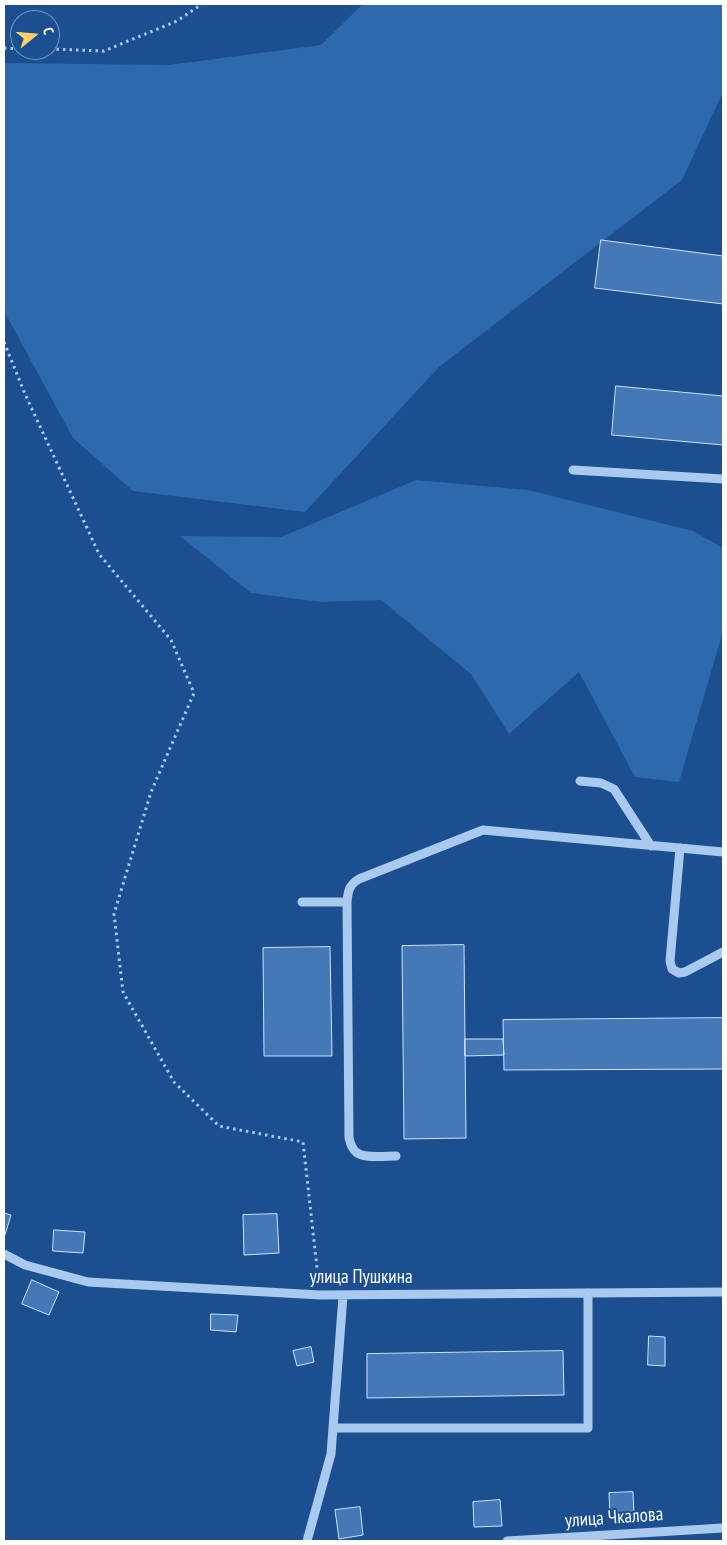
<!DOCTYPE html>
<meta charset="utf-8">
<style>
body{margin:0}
#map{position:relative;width:727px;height:1545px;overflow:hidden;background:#1b4f8f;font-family:"PT Sans Narrow",sans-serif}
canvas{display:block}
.frame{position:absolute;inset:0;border:5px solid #fff;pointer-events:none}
.north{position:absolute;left:10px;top:10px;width:50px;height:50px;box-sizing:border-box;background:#1b4f8f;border:1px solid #7695bc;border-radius:50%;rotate:73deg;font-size:14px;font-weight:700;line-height:20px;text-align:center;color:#fff}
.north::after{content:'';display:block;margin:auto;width:18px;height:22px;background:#ffd166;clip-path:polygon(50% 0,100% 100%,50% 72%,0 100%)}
</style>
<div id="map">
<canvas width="727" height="1545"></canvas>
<div class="frame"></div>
<div class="north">С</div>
</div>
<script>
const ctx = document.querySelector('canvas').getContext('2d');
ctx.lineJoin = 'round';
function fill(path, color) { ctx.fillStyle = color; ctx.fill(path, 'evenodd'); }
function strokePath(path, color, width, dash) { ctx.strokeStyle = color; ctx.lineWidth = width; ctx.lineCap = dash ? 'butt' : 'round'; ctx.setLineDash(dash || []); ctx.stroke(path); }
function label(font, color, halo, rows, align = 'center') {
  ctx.font = font + ' "PT Sans Narrow",sans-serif'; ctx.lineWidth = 4; ctx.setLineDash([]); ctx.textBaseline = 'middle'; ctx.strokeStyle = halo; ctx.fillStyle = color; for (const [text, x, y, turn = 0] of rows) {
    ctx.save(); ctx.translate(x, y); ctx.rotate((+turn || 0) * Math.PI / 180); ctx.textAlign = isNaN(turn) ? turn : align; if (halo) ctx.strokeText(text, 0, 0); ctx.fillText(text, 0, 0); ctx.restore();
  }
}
const green = new Path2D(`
 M363,4H722L723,6V92L682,180L439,367L305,512L133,491L73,438L4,311V63L169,65L321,45Z
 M416,480L528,490L693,531L723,548V631L679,782L635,777L579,672L509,734L471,674L381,600L321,602L251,593L180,536L281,537Z`);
const building = new Path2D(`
 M601,240L723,256V304L595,288Z
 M616,386L723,396V445L612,435Z
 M464,945L466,1138L404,1139L402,946Z
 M330,947L332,1056H264L263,948Z
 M723,1018V1069L504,1070L503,1020Z
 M465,1039H503L504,1055L465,1056Z
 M4,1213L11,1215L5,1235H4Z
 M277,1214L279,1253L244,1255L243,1215Z
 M54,1230L85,1232L83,1253L53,1251Z
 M32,1280L59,1292L49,1315L22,1304Z
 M211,1314L238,1315L236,1332L211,1330Z
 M649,1336L665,1337V1366L648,1365Z
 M311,1347L314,1362L297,1366L293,1351Z
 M563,1351L564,1395L367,1398V1354Z
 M633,1492L634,1516L610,1517L609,1493Z
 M500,1500L502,1526L474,1527L473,1502Z
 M360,1507L363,1535L339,1539L335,1510Z`);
const path = new Path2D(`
 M4,48L20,49
 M50,49L104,51L177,21L202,4
 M4,342L25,394L99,554L171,640L194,693L151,792L114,914L123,992L174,1082L219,1126L303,1142L318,1277`);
const minor = new Path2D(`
 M573,470L723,479
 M580,781L601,783L614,789L651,846
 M680,848L670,961L672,969L679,973L685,972L723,952
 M302,902H347
 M396,1156C386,1156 363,1159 356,1152C352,1149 350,1142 349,1138L347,902C348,891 349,885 359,879L483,830L723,852
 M4,1254L25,1265L88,1282L320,1295L723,1292
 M333,1428H588V1293
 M307,1541L331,1454L343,1296
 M507,1541L723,1528`);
const streetNames = [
 ["улица Пушкина",361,1278],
 ["улица Чкалова",614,1518,-4]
];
fill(green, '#2e69ad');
fill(building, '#4478b7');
strokePath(building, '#cfe3fa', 1);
strokePath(path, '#a9c9ee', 3, [2.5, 4]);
strokePath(minor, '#a9c9ee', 9);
label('19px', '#fff', '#1b4f8f', streetNames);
</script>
